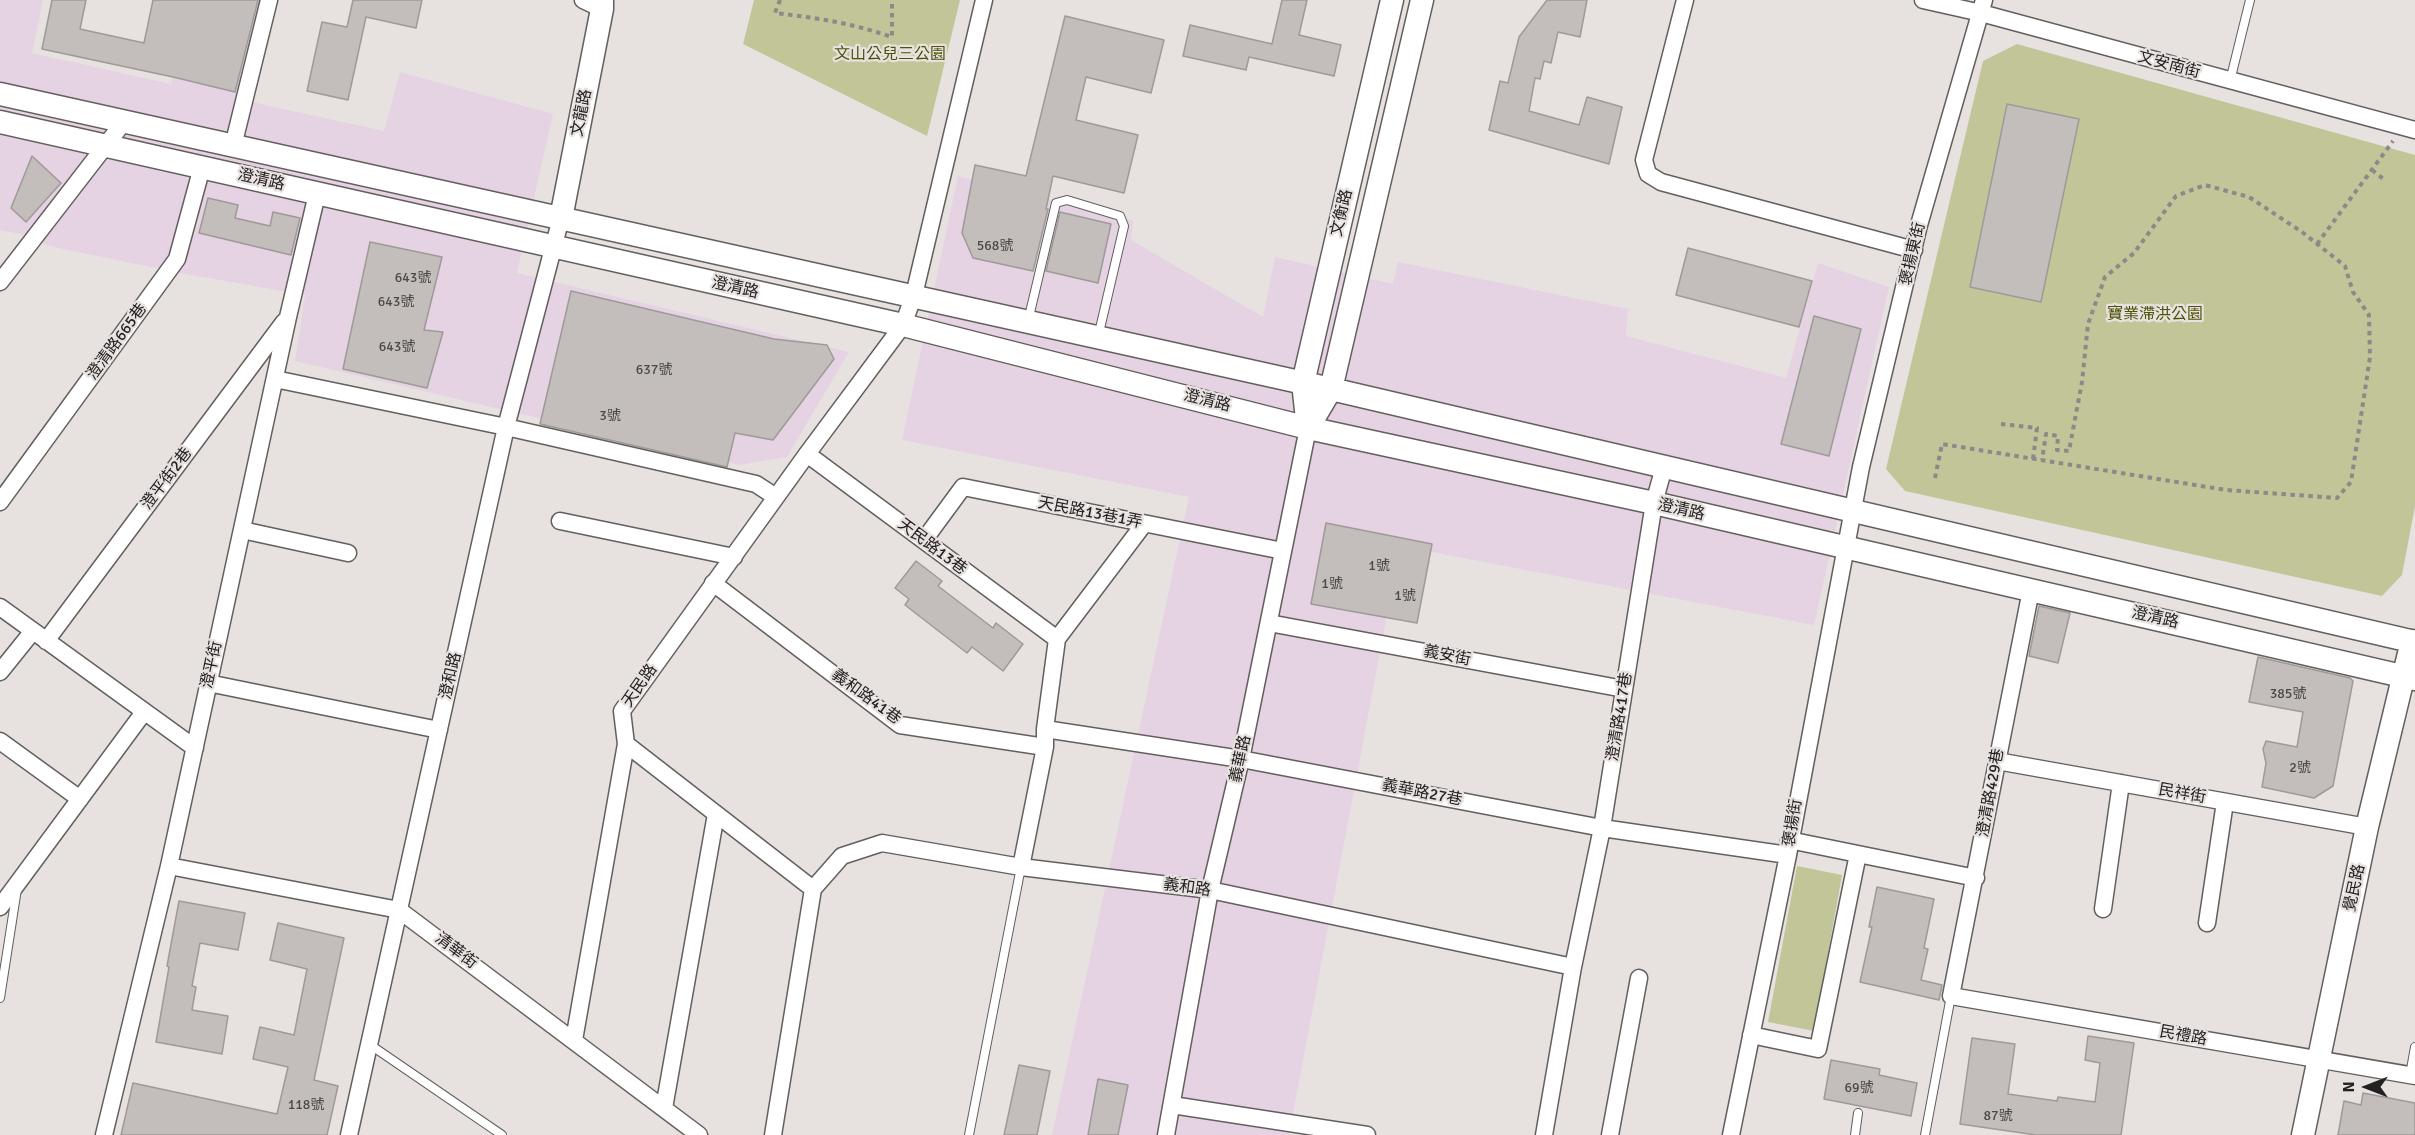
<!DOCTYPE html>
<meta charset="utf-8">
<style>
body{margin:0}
#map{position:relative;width:2415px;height:1135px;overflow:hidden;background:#e7e2e0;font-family:Signika,sans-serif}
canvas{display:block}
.north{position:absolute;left:2337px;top:1057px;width:60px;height:60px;-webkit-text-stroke:4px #e7e2e0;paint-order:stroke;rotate:270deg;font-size:16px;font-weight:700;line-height:24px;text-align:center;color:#232121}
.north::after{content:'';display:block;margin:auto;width:21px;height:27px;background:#232121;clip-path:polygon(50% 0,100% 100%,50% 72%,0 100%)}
</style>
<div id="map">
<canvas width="2415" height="1135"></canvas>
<div class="north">N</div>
</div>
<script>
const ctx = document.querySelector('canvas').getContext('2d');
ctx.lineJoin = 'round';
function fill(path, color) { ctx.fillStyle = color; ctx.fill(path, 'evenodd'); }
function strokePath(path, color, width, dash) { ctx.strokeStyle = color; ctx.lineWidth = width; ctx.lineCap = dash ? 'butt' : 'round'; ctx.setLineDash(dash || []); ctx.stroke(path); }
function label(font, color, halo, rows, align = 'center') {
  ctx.font = font + ' Signika,"Noto Sans TC",sans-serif'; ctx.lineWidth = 4.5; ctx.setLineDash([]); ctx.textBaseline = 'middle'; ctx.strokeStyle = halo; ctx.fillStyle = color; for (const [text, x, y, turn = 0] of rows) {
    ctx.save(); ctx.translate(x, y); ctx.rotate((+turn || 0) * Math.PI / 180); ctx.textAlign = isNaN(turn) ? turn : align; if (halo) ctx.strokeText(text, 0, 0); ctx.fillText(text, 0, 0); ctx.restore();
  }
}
const commercial = new Path2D(`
 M0,0H43L32,53L171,84L192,0H276L252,102L384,131L400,72L553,114L517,273L849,352L787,457L739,465L295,361L305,295L180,273L49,246L21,234L0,230Z
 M958,176L1133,221L1131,240L1263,317L1275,257L1393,284L1398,262L1628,309L1626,336L1786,378L1818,263L1889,287L1814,625L1400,546L1289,1135H1052L1189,497L902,440Z`);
const green = new Path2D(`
 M754,0H960L927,136L743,44Z
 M2017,44L2415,155V506L2402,575L2382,596L1905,491L1886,469L1983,61Z
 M1797,866L1842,875L1814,1031L1768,1022Z`);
const building = new Path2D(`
 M52,0H86L80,29L144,43L153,0H258L235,92L173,77L42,49Z
 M353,0H422L416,28L366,17L348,100L307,91L322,22L347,27Z
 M1282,0H1307L1299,35L1341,45L1334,76L1249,57L1246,70L1183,56L1190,25L1272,44Z
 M1547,0H1587L1580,37L1558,32L1551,63L1544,61L1540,79L1535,78L1529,111L1579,125L1587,97L1622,107L1609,164L1489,130L1500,81L1508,83L1519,37Z
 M1065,16L1164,40L1151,93L1086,77L1076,120L1138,135L1124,193L1053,176L1046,209H1048L1033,271L973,258L962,233L975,165L1026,176Z
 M2007,104L2079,119L2041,302L1970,287Z
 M32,156L61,183L26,222L11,208Z
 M208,198L238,205L235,218L270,226L273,212L300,218L291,255L199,233Z
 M1060,212L1111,224L1098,283L1046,271Z
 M370,242L442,257L424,330L443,332L427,388L343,369Z
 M1688,248L1812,281L1799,327L1676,295Z
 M571,291L774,339L827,345L834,359L773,440L735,433L727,467L540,424Z
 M1814,316L1861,329L1829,456L1781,444Z
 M1326,523L1432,544L1417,623L1311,604Z
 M916,561L942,581L938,586L993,628L996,623L1023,644L1003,671L972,647L967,653L905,605L909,599L895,588Z
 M2039,606L2070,613L2058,663L2029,656Z
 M2258,657L2350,678L2353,681L2333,786L2314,798L2262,787L2266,763L2263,749L2266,741L2297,747L2303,712L2249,702Z
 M1877,887L1934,899L1924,948L1928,949L1921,980L1942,985L1939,1000L1860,982L1872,927H1869Z
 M179,901L245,913L238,950L200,943L192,986L196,987L192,1010L228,1016L222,1054L156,1042L169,967L167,966Z
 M278,923L344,938L314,1080L338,1086L327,1135H121L133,1083L277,1114L288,1067L253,1059L260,1027L294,1035L307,969L270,960Z
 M2088,1036L2134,1043L2121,1135H2036L1960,1124L1972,1038L2015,1044L2008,1094L2057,1101L2058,1097L2095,1102L2100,1063L2085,1060Z
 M1831,1060L1880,1069L1879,1075L1917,1083L1911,1116L1824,1099Z
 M1019,1065L1050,1071L1037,1135H1004Z
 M1098,1079L1128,1085L1118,1135H1088Z
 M2363,1093L2415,1103V1135H2338L2344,1101L2361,1105Z`);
const path = new Path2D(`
 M780,0L775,13C818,18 851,23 892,37V0
 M2372,170L2386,181
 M2317,244L2393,141
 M2001,424L2037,428L2033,459
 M1935,478L1942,444L2226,490L2337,498L2351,482L2370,357L2369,315L2353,292L2345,266L2302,232L2249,197L2205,185L2176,196L2134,253L2105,277L2088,324L2082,382L2069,451L2057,450L2058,436L2046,434L2042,460`);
const lane = new Path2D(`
 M2230,81L2250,0
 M1028,321L1056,203L1067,200L1120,216L1124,226L1098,337
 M0,998L17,889
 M369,1044L502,1135
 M2410,1075L2415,1047
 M969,1135L1021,867
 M1855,1135L1858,1113
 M1925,1135L1951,996`);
const street = new Path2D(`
 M583,0L602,9
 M1685,0L1644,160L1648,174L1661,182L1914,250
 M1923,0L1981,13L2415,130
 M233,146L269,0
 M0,282L123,123
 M275,379L506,427L756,484L776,497
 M807,454L1057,639
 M0,502L177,259L202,167
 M560,521L734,557
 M242,530L348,553
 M924,540L963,487L1283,551
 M713,583L900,725L1045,747
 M2031,590L1951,996L2415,1076
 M0,607L195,748
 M1269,623L1624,689
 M46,641L284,322
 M0,672L33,631
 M208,683L439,730
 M1045,729L1241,759L1602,828L1788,855
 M0,741L80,799
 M1997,761L2367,827
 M1789,840L1976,878
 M169,866L399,910L699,1135
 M1021,867L1045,747V729L1057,639L1144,524
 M813,889L842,856L882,843L1021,867L1210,890L1573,967
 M0,907L144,712
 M2103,909L2121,783
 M2207,923L2225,802
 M1751,1035L1818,1049L1858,854
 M574,1040L626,744
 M1172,1105L1367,1135
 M664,1108L716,814
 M104,1135L169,866L288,317L317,194
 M349,1135L506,427L561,218
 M773,1135L813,889L626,744L622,711L807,454L903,325L914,295L984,0
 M1166,1135L1210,890L1241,759L1308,428
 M1544,1135L1573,967L1602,828L1654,503L1664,467
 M1610,1135L1639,978
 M1731,1135L1788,855L1861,467L1919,225L1984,0`);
const secondary = new Path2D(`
 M0,94L1331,389L2415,642
 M0,122L903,325L1308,428L1654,503L2415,679
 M561,218L602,9V0
 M1308,428L1331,389L1422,0
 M1308,428L1303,383L1392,0
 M2303,1135L2367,827L2412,641`);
const numberNames = [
 ["568號",995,246],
 ["643號",413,278],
 ["643號",396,302],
 ["643號",397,347],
 ["637號",654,370],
 ["3號",610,416],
 ["1號",1379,566],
 ["1號",1332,584],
 ["1號",1405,596],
 ["385號",2288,694],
 ["2號",2300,768],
 ["69號",1859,1088],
 ["118號",306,1105],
 ["87號",1998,1116]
];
const parkNames = [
 ["文山公兒三公園",890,55],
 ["寶業滯洪公園",2155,315]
];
const streetNames = [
 ["文安南街",2169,65,15],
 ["文龍路",582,113,-79],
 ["澄清路",261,180,13],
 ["文衡路",1342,213,-77],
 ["褒揚東街",1913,254,-77],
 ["澄清路",735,288,13],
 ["澄清路665巷",117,342,-54],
 ["澄清路",1207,401,14],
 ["澄平街2巷",167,479,-53],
 ["澄清路",1681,510,13],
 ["天民路13巷1弄",1090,513,11],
 ["天民路13巷",932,547,37],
 ["澄清路",2155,618,13],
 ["義安街",1447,656,11],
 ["澄平街",212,665,-78],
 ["澄和路",451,676,-77],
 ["天民路",640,686,-55],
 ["義和路41巷",866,697,36],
 ["澄清路417巷",1620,717,-81],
 ["義華路",1241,759,-78],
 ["義華路27巷",1422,793,11],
 ["澄清路429巷",1991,793,-80],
 ["民祥街",2182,794,10],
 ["褒揚街",1793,823,-81],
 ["義和路",1187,888,8],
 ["覺民路",2355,888,-78],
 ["清華街",456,951,37],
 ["民禮路",2183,1036,10]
];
fill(commercial, '#e5d3e4');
fill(green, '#c2c598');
fill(building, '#c3bebb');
strokePath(building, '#9e9a97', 1.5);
strokePath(lane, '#645f5d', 10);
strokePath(street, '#645f5d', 19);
strokePath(secondary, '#645f5d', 25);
strokePath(path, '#8c8988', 4, [4.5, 4.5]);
strokePath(lane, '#fff', 8);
strokePath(street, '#fff', 16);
strokePath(secondary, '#fff', 22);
label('14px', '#4b4848', null, numberNames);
label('16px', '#515109', '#e7e2e0', parkNames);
label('16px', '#232121', '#e7e2e0', streetNames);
</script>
